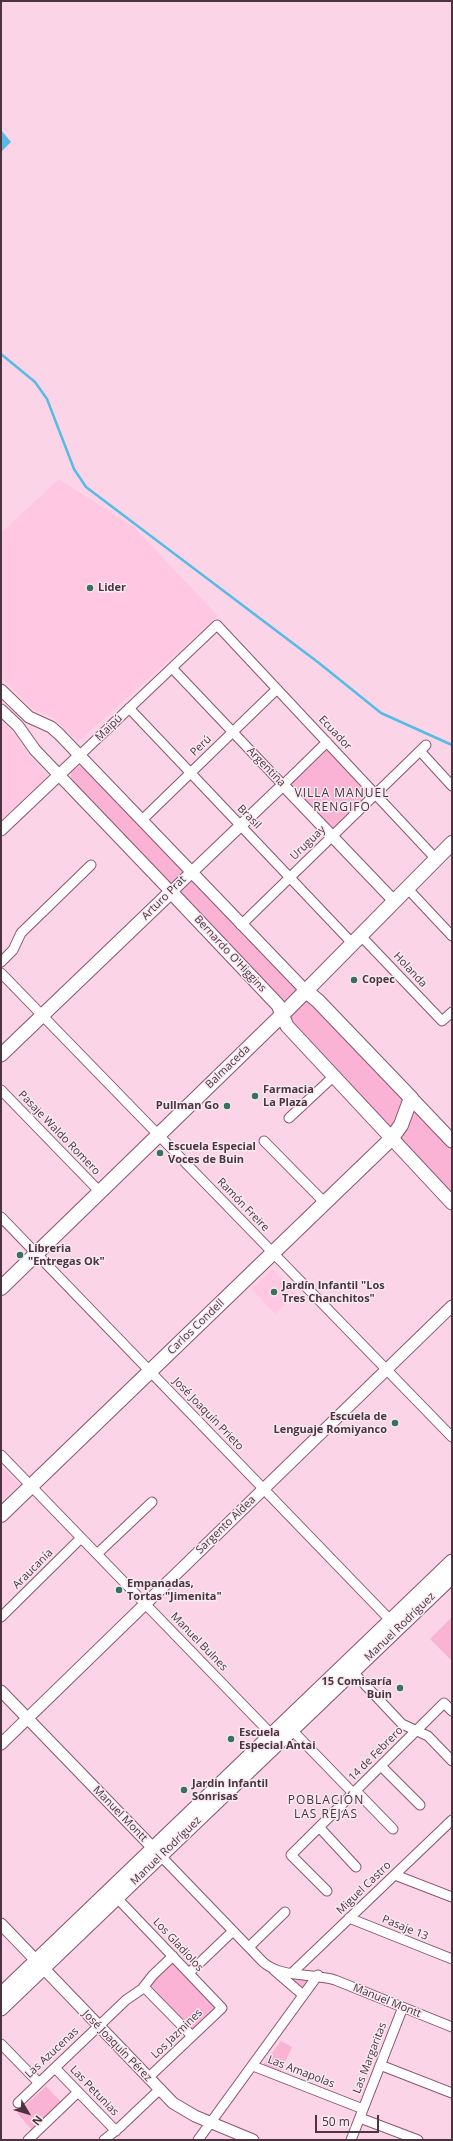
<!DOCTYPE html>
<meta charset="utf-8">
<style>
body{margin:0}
#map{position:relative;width:453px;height:2141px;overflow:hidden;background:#fbd5e7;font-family:"Open Sans",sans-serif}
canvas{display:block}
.frame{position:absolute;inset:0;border:2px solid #4b333f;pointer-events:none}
.north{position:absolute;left:8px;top:2093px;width:40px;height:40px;-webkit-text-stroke:3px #f7eaf0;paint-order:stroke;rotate:128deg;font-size:11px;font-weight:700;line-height:16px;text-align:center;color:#4b333f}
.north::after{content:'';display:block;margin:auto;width:14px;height:18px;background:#4b333f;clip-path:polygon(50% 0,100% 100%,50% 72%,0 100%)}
.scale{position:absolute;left:315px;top:2115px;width:64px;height:18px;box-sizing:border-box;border:2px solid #4b333f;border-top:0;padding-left:5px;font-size:12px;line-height:14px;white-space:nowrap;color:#4b333f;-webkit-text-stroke:3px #f7eaf0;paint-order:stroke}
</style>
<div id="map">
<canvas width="453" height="2141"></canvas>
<div class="frame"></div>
<div class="north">N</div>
<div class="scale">50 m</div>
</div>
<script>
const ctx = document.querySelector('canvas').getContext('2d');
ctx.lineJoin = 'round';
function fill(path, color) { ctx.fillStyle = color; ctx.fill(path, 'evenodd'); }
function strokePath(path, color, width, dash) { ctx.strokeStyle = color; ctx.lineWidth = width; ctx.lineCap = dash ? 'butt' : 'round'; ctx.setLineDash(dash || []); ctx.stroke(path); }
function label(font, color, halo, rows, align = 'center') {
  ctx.font = font + ' "Open Sans",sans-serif'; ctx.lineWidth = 3; ctx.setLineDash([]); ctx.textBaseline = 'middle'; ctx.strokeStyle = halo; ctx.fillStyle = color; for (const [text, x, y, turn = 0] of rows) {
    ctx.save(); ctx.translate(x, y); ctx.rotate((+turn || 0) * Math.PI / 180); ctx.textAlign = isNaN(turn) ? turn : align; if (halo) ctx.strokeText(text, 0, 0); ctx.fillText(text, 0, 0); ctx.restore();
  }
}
const built = new Path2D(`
 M59,479L135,528L218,616L78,742L52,717L33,710L1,677V533Z
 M1,721L15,734L29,755L48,776L1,821Z
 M272,1269L296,1294L275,1314L252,1289Z
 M1,1466L19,1485L1,1502Z`);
const green = new Path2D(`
 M328,749L370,793L333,828L291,784Z
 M79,766L85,768L452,1147V1192L298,1030L279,999L71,780V772Z
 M452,1617V1661L430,1639Z
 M172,1961L217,2009L192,2033L146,1985Z
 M297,1979L307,1980L303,1988L290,1980Z
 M281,2041L292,2047L281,2071L263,2065Z
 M46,2086L62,2103L32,2130L17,2113Z`);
const water = new Path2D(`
 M1,130L11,142L1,152Z`);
const stream = new Path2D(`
 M1,354L35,382L47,399L74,469L86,487L319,663L381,713L452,745`);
const minor = new Path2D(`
 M172,668L283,785L327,742
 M129,708L352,943
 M420,751L452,786
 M80,755L217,625L436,859
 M142,820L277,689
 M407,888L452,936
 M241,925L426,745
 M360,935L442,1021L452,1012
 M1,962L13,950L21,933L91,865
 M1,973L452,1437
 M1,1090L100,1192
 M289,1118L334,1076
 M264,1141L325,1203
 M1,1217L394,1624
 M1,1455L275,1738
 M97,1554L152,1502
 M1,1617L81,1538
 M353,1672L402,1724L428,1736L452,1761
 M288,1726L353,1793
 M381,1766L420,1805
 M356,1791L393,1829
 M319,1827L356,1867
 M157,1852L263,1962C281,1978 311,1973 335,1980L452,2027
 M395,1875L452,1897
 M327,1891L291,1855L444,1703L452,1711
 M117,1898L222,2008L148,2078
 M349,1918L452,1959
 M249,1947L285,1912
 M274,1970L303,1995
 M189,1973L233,1931
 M292,1973L452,1820
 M144,1987L192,2036
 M1,2044L39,2083
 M380,2065L452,2093
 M253,2066L363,2109
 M55,2068L116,2131
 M18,2103L126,2000L142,1989L153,1975L173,1956
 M360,2118L418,2140
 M28,2140L78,2092
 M104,2140L120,2127L159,2090
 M198,2140L318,1975
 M351,2140L403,2007`);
const tertiary = new Path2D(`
 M1,690L29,717L51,727L59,734L305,990
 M1,710L18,726L35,750L171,892L283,785L394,901
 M1,830L80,755
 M1,1691L153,1848
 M1,1744L452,1306
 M1,1924L173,2103L195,2116L253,2140`);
const secondary = new Path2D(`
 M1,1055L171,892L278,1005L287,1026L452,1203
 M411,1098L452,1141
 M1,1994L452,1561
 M1,2009L452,1577`);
const primary = new Path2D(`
 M1,1288L282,1015L452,843
 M1,1515L391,1139L401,1125L411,1098L318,1001L305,990`);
const markers = [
 [90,588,4,"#36725d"],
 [354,980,4,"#36725d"],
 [255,1096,4,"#36725d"],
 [227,1106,4,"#36725d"],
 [160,1153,4,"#36725d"],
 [20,1255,4,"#36725d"],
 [274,1292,4,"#36725d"],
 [395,1423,4,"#36725d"],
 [119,1590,4,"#36725d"],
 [400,1688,4,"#36725d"],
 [231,1739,4,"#36725d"],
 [184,1790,4,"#36725d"]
];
const poiNames = [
 ["Lider",98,588],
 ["Copec",362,980],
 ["Farmacia",263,1090],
 ["La Plaza",263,1103],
 ["Pullman Go",219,1106,"right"],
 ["Escuela Especial",168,1147],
 ["Voces de Buin",168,1160],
 ["Libreria",28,1249],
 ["\"Entregas Ok\"",28,1262],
 ["Jardín Infantil \"Los",282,1286],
 ["Tres Chanchitos\"",282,1299],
 ["Escuela de",387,1417,"right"],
 ["Lenguaje Romiyanco",387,1430,"right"],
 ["Empanadas,",127,1584],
 ["Tortas \"Jimenita\"",127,1597],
 ["15 Comisaría",392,1682,"right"],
 ["Buin",392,1695,"right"],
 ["Escuela",239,1733],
 ["Especial Antai",239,1746],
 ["Jardin Infantil",192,1784],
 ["Sonrisas",192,1797]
];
const streetNames = [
 ["Maipú",109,728,-44],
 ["Ecuador",335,733,47],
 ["Perú",201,746,-44],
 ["Argentina",266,767,46],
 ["Brasil",249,817,46],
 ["Uruguay",308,843,-44],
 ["Arturo Prat",164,898,-45],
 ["Bernardo O'Higgins",230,954,47],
 ["Holanda",410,970,47],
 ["Balmaceda",228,1067,-44],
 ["Pasaje Waldo Romero",59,1133,46],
 ["Ramón Freire",243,1205,46],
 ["Carlos Condell",196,1327,-44],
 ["José Joaquín Prieto",208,1414,46],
 ["Sargento Aldea",226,1525,-44],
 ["Araucanía",33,1569,-45],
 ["Manuel Rodríguez",400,1627,-44],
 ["Manuel Bulnes",199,1642,46],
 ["14 de Febrero",376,1754,-45],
 ["Manuel Montt",120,1814,46],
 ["Manuel Rodríguez",166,1851,-44],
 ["Miguel Castro",364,1888,-44],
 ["Pasaje 13",405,1928,22],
 ["Los Gladiolos",178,1945,47],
 ["Manuel Montt",387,2001,22],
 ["Los Jazmines",177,2034,-44],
 ["José Joaquín Pérez",117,2046,46],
 ["Las Azucenas",52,2053,-43],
 ["Las Margaritas",370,2058,-69],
 ["Las Amapolas",301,2072,21],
 ["Las Petunias",94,2091,46]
];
const neighbourhoodNames = [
 ["VILLA MANUEL",342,794],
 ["RENGIFO",342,808],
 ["POBLACIÓN",326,1801],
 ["LAS REJAS",326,1815]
];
fill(built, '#ffc7e2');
fill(green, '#fab2d5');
fill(water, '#56bbe5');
strokePath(stream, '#56bbe5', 2.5);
strokePath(minor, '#8a5470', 11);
strokePath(tertiary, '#8a5470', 13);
strokePath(secondary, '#8a5470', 15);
strokePath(primary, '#8a5470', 16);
strokePath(minor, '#fff', 9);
strokePath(tertiary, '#fff', 11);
strokePath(secondary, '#fff', 13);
strokePath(primary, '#fff', 14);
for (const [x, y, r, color] of markers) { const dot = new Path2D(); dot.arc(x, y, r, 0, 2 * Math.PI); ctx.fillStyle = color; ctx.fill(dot); strokePath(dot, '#f7eaf0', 1.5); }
label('bold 11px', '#4b333f', '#f7eaf0', poiNames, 'left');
label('11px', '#4b333f', '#f7eaf0', streetNames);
ctx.letterSpacing = '1px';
label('12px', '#4b333f', '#f7eaf0', neighbourhoodNames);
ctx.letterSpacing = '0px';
</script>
